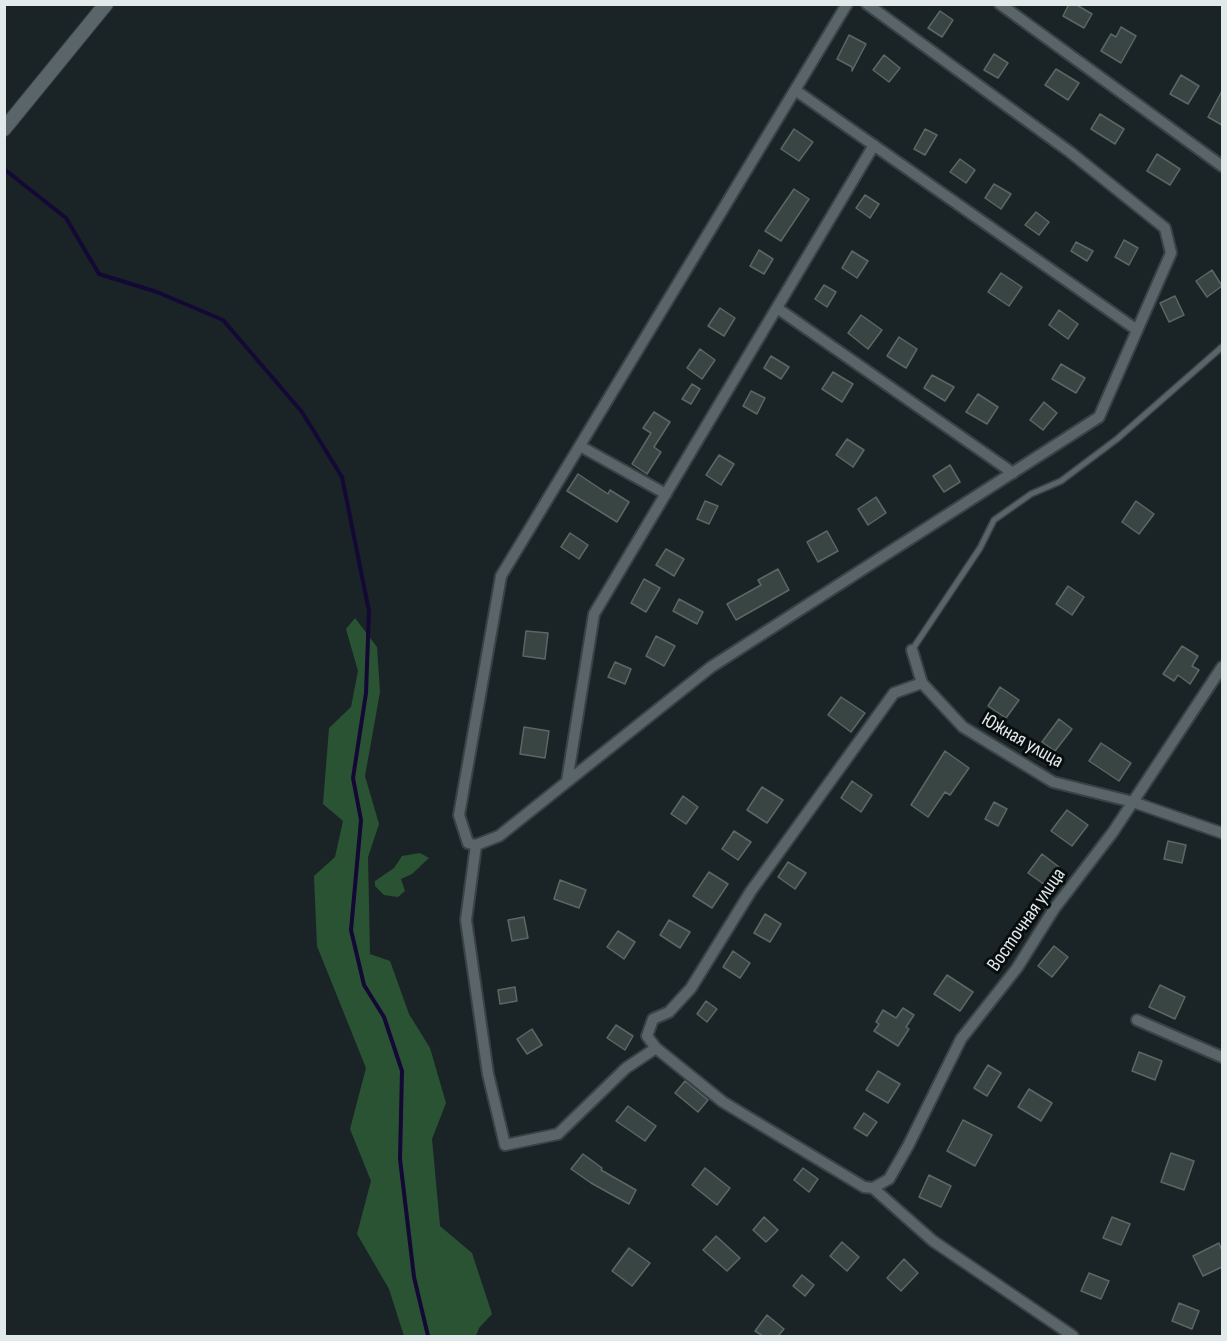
<!DOCTYPE html>
<meta charset="utf-8">
<style>
body{margin:0}
#map{position:relative;width:1227px;height:1341px;overflow:hidden;background:#1a2427;font-family:"Sofia Sans Condensed",sans-serif}
canvas{display:block}
.frame{position:absolute;inset:0;border:6px solid #e2e9eb;pointer-events:none}
</style>
<div id="map">
<canvas width="1227" height="1341"></canvas>
<div class="frame"></div>
</div>
<script>
const ctx = document.querySelector('canvas').getContext('2d');
ctx.lineJoin = 'round';
function fill(path, color) { ctx.fillStyle = color; ctx.fill(path, 'evenodd'); }
function strokePath(path, color, width, dash) { ctx.strokeStyle = color; ctx.lineWidth = width; ctx.lineCap = dash ? 'butt' : 'round'; ctx.setLineDash(dash || []); ctx.stroke(path); }
function label(font, color, halo, rows, align = 'center') {
  ctx.font = font + ' "Sofia Sans Condensed",sans-serif'; ctx.lineWidth = 6; ctx.setLineDash([]); ctx.textBaseline = 'middle'; ctx.strokeStyle = halo; ctx.fillStyle = color; for (const [text, x, y, turn = 0] of rows) {
    ctx.save(); ctx.translate(x, y); ctx.rotate((+turn || 0) * Math.PI / 180); ctx.textAlign = isNaN(turn) ? turn : align; if (halo) ctx.strokeText(text, 0, 0); ctx.fillText(text, 0, 0); ctx.restore();
  }
}
const green = new Path2D(`
 M355,618L377,647L380,692L365,776L379,824L368,857L370,954L390,961L409,1014L430,1048L446,1103L432,1139L440,1226L472,1253L492,1314L479,1328L476,1336H404L389,1289L357,1234L371,1181L350,1129L366,1068L317,946L314,876L335,857L343,821L323,804L329,728L351,707L358,671L346,629Z
 M420,853L429,858L412,874L401,879L405,891L398,897L384,895L375,886V881L394,868L402,856Z`);
const stream = new Path2D(`
 M4,169L66,218L99,274L157,292L223,320L302,412L342,477L369,611L366,693L353,778L361,820L351,930L364,985L384,1017L402,1071L400,1159L414,1277L428,1336`);
const building = new Path2D(`
 M1069,4H1075L1092,14L1084,28L1063,16Z
 M940,11L953,20L942,37L928,28Z
 M1121,27L1136,36L1121,63L1101,51L1111,34L1116,37Z
 M849,35L866,44L852,71V67L837,59Z
 M994,54L1008,63L998,78L984,70Z
 M884,55L900,68L889,82L873,70Z
 M1056,69L1079,83L1068,100L1045,85Z
 M1181,75L1199,86L1188,104L1170,94Z
 M1222,91V125L1208,117Z
 M1100,114L1124,129L1115,144L1091,129Z
 M794,129L813,142L799,161L781,149Z
 M925,129L937,135L925,155L914,149Z
 M1157,154L1180,169L1170,185L1147,171Z
 M960,159L975,170L966,183L950,172Z
 M994,184L1011,194L1001,209L985,198Z
 M794,189L809,199L781,241L765,231Z
 M865,195L879,204L870,218L856,208Z
 M1036,212L1049,222L1039,235L1025,225Z
 M1124,240L1138,248L1129,265L1115,257Z
 M1076,242L1093,251L1087,261L1071,251Z
 M759,250L773,259L764,274L750,266Z
 M852,251L868,261L857,278L842,268Z
 M1212,270L1222,286L1207,297L1196,281Z
 M1001,273L1022,287L1009,306L988,292Z
 M824,285L836,292L827,307L815,299Z
 M1175,296L1184,315L1169,322L1160,303Z
 M720,308L735,318L724,336L708,326Z
 M1059,310L1078,324L1068,339L1049,325Z
 M861,315L882,330L868,349L848,333Z
 M899,337L917,349L906,368L887,356Z
 M700,349L715,360L702,379L687,368Z
 M771,356L789,367L781,379L764,368Z
 M1061,364L1085,378L1076,393L1052,379Z
 M833,372L853,384L842,402L822,389Z
 M932,375L954,387L945,401L924,388Z
 M692,384L700,389L691,404L682,399Z
 M751,391L765,398L757,414L743,406Z
 M978,394L998,407L987,424L966,412Z
 M1044,402L1057,413L1043,430L1030,420Z
 M654,412L670,422L654,447L661,452L647,474L632,464L651,433L643,428Z
 M847,439L864,450L853,467L836,455Z
 M719,455L734,464L721,485L706,475Z
 M950,465L960,482L944,492L933,476Z
 M578,474L608,494L610,490L629,502L617,522L567,491Z
 M876,497L886,513L868,525L858,509Z
 M705,501L718,506L709,524L697,519Z
 M1136,501L1154,514L1139,534L1122,522Z
 M827,531L838,551L818,562L807,542Z
 M570,533L588,545L579,559L561,547Z
 M666,549L684,559L674,576L656,565Z
 M778,569L789,590L736,620L727,604L761,585L758,580Z
 M644,579L660,588L646,612L631,603Z
 M1068,586L1084,597L1072,615L1056,604Z
 M679,599L703,612L697,624L673,611Z
 M526,631L548,633L545,659L523,656Z
 M656,636L675,646L664,666L646,656Z
 M1182,646L1198,656L1192,666L1199,670L1190,684L1178,675L1174,681L1163,674Z
 M615,662L631,669L625,684L608,677Z
 M1000,687L1019,700L1006,718L988,706Z
 M841,697L865,713L851,732L828,715Z
 M1059,719L1072,729L1055,751L1042,742Z
 M524,727L549,731L545,758L520,754Z
 M1101,743L1131,763L1119,781L1089,761Z
 M945,751L969,768L950,795L945,792L928,817L911,805Z
 M852,781L872,795L861,812L841,798Z
 M762,787L783,800L767,823L747,810Z
 M683,796L698,807L686,824L671,814Z
 M994,802L1007,809L998,826L985,819Z
 M1067,810L1088,825L1072,846L1051,831Z
 M734,831L751,842L738,860L722,849Z
 M1168,841L1186,845L1182,863L1164,859Z
 M1042,854L1059,867L1045,885L1028,873Z
 M788,862L806,873L795,889L778,877Z
 M709,872L728,884L712,908L693,896Z
 M560,880L586,890L579,908L554,899Z
 M765,914L781,924L770,942L754,933Z
 M524,917L528,938L512,941L508,920Z
 M669,920L690,932L680,948L660,935Z
 M618,931L635,942L624,959L607,947Z
 M1054,946L1068,957L1052,977L1038,966Z
 M733,951L750,963L740,978L723,967Z
 M947,975L973,992L960,1011L934,994Z
 M1160,985L1185,997L1175,1019L1149,1007Z
 M515,987L517,1001L500,1004L498,990Z
 M706,1001L717,1009L707,1022L697,1014Z
 M903,1008L914,1015L906,1027L909,1029L898,1046L874,1031L879,1024L876,1022L883,1010L896,1018Z
 M616,1025L633,1036L625,1050L607,1038Z
 M532,1029L542,1045L527,1054L517,1039Z
 M1139,1052L1162,1061L1155,1080L1132,1071Z
 M988,1065L1001,1073L987,1096L974,1088Z
 M878,1071L900,1084L888,1103L866,1090Z
 M685,1081L708,1100L698,1112L675,1093Z
 M1029,1089L1052,1103L1041,1121L1018,1107Z
 M628,1106L656,1126L645,1141L616,1121Z
 M864,1113L877,1122L867,1136L854,1128Z
 M963,1120L992,1135L975,1166L947,1151Z
 M1171,1153L1194,1161L1184,1190L1161,1182Z
 M583,1154L602,1168L601,1170L636,1190L629,1204L591,1183L571,1169Z
 M705,1168L730,1188L717,1205L692,1185Z
 M803,1168L818,1179L809,1192L794,1180Z
 M929,1175L951,1186L941,1207L919,1197Z
 M764,1217L778,1230L766,1242L753,1230Z
 M1112,1217L1130,1224L1121,1245L1103,1238Z
 M716,1236L740,1258L727,1271L703,1250Z
 M842,1242L859,1257L847,1271L830,1256Z
 M1219,1243L1222,1251V1267L1203,1276L1193,1256Z
 M629,1248L650,1263L632,1286L612,1271Z
 M904,1259L918,1273L901,1291L887,1278Z
 M1089,1273L1109,1281L1101,1299L1081,1291Z
 M802,1275L814,1285L805,1296L793,1286Z
 M1179,1303L1199,1311L1192,1329L1172,1321Z
 M767,1315L784,1329L778,1336H763L755,1331Z`);
const service = new Path2D(`
 M912,650L980,548L994,520L1031,494L1061,481L1117,439L1222,347`);
const minor = new Path2D(`
 M847,4L501,576L459,815L468,843L476,845L499,836L711,667L1099,417L1171,253L1165,228L1070,152L867,4
 M1000,4L1222,166
 M795,90L1137,330
 M777,308L1013,473
 M580,446L666,494
 M912,650L922,683L963,727L1053,782L1133,802L1222,833
 M922,683L894,693L751,891L691,988L669,1012L653,1019L647,1036L656,1048L723,1102L864,1187L873,1188L889,1179L908,1146L961,1039L1017,968L1054,909L1113,832L1222,667
 M567,781L594,614L874,145
 M476,845L466,920L488,1074L505,1145L558,1134L626,1068L656,1048
 M1137,1020L1222,1057
 M873,1188L933,1241L1073,1336`);
const tertiary = new Path2D(`
 M4,129L106,4`);
const streetNames = [
 ["Южная улица",1022,741,30],
 ["Восточная улица",1027,920,-55]
];
fill(green, '#2a5334');
strokePath(stream, '#140835', 4);
fill(building, '#394543');
strokePath(building, '#5b6765', 1.5);
strokePath(service, '#3a4245', 8);
strokePath(minor, '#3a4245', 14);
strokePath(tertiary, '#3a4245', 16);
strokePath(service, '#596568', 5);
strokePath(minor, '#596568', 10);
strokePath(tertiary, '#596568', 14);
label('20px', '#e2e9eb', '#080d0e', streetNames);
</script>
